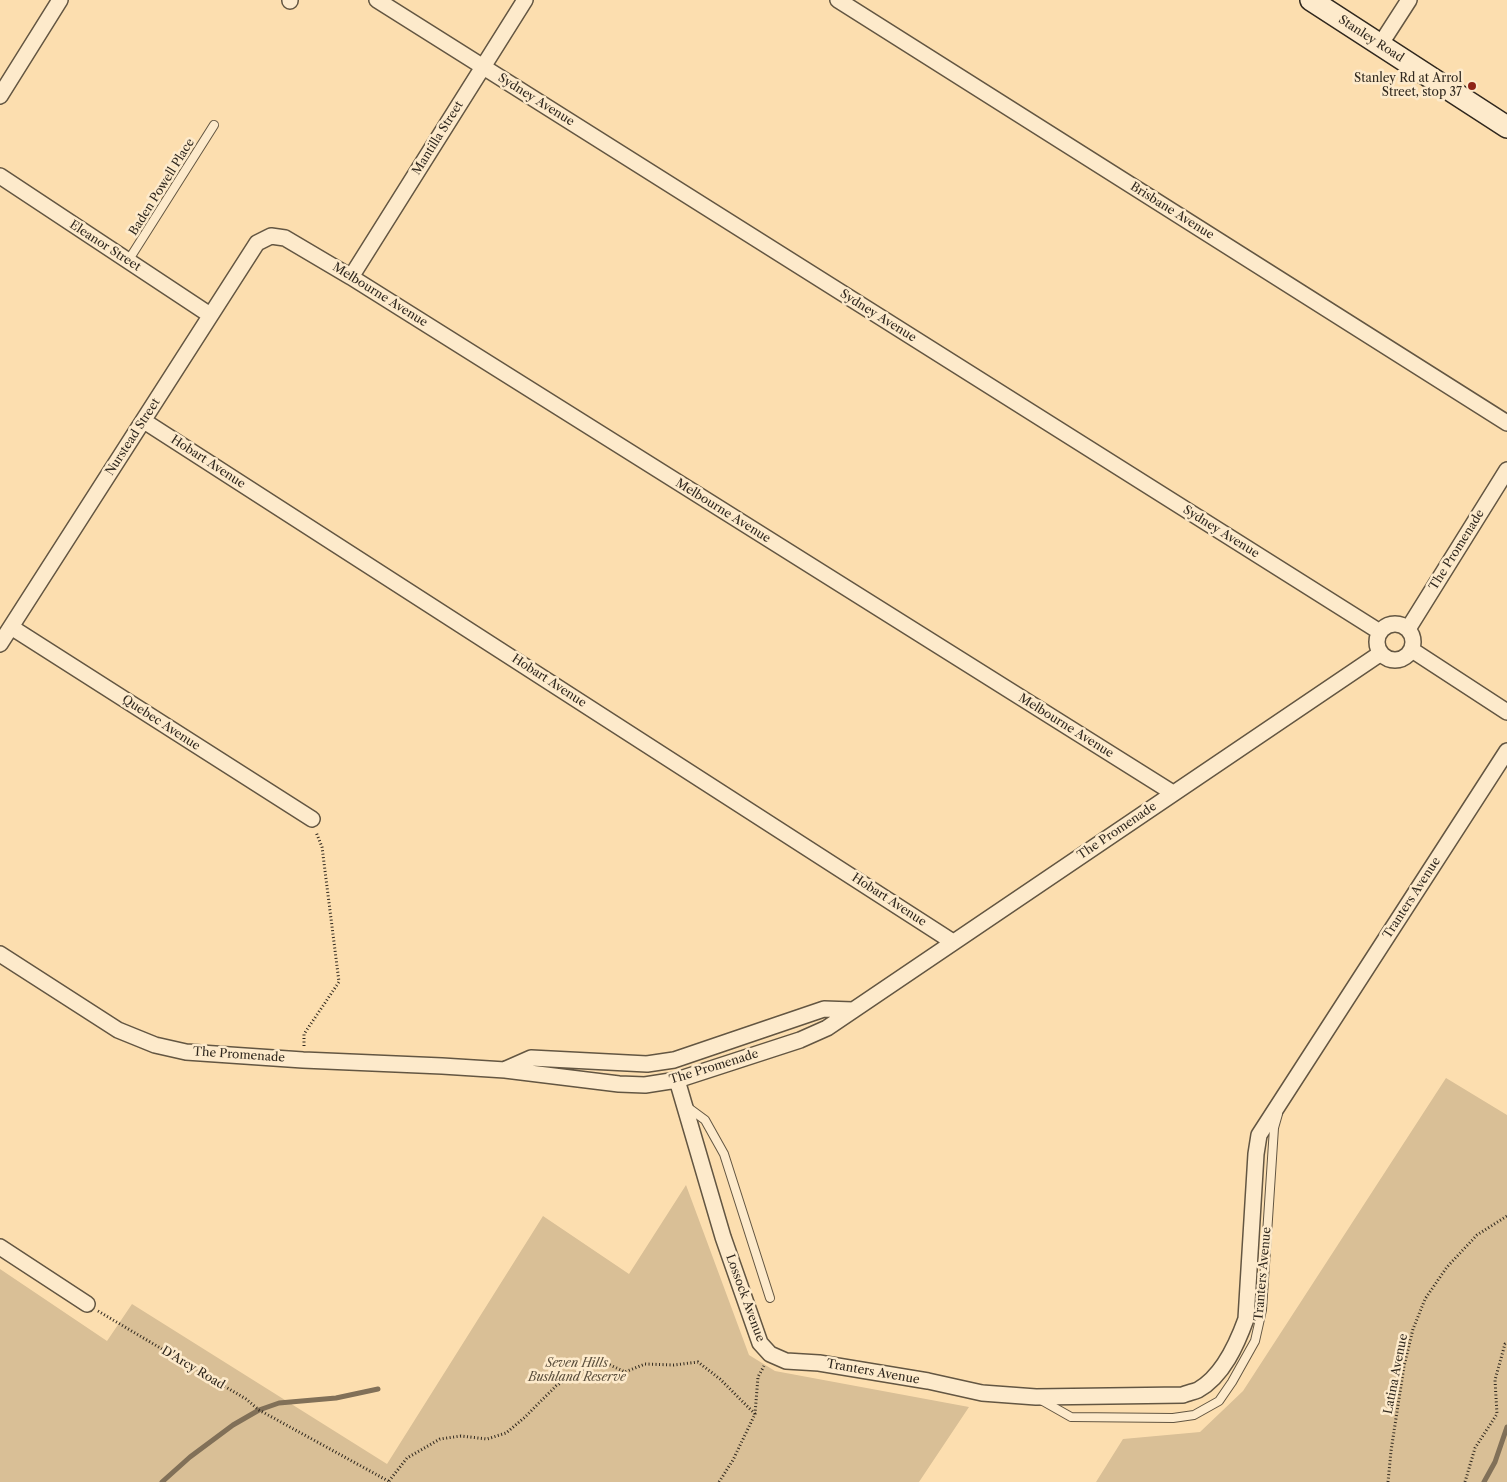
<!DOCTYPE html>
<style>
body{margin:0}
canvas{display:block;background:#fcdeaf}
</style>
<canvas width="1507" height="1482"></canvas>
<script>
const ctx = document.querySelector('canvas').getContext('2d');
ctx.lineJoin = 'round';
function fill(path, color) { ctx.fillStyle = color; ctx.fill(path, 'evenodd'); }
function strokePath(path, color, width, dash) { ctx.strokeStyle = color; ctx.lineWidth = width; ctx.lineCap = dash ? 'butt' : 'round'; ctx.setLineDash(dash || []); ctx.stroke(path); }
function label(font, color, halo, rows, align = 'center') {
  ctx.font = font + ' "Libre Caslon Text",serif'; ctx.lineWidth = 5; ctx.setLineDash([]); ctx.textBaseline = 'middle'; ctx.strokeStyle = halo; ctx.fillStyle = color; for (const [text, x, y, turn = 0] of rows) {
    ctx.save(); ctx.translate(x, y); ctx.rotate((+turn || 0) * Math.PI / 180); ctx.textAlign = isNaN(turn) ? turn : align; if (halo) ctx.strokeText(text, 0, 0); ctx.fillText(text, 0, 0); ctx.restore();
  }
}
const green = new Path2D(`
 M1446,1078L1507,1115V1482H1096L1123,1439L1200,1432L1243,1391Z
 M686,1185L749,1355L775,1371L969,1407L919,1482H0V1269L107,1341L132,1304L387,1464L543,1216L629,1274Z`);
const stream = new Path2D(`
 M162,1482L190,1457L233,1425L259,1410L279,1403L336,1398L378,1389
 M1484,1482L1495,1462L1507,1427`);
const path = new Path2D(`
 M304,1046V1034L339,982L322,847L316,832
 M98,1311L246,1399L259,1410L390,1482
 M389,1481L407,1458L440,1439L461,1436L487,1439L506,1433L524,1418L556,1386L581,1370L608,1364L625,1372L645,1364L674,1365L698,1362L720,1379L755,1414
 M719,1482L733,1460L755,1414L758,1377L764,1366
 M1388,1482L1391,1451L1404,1366L1413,1329L1425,1299L1447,1267L1477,1235L1507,1216
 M1465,1482L1475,1448L1497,1414L1495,1380L1505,1344L1507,1343`);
const lane = new Path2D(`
 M128,261L214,125
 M686,1106L705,1120L724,1154L770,1298
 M1041,1400L1071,1417L1173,1418L1194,1415L1219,1401L1232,1382L1255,1341L1262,1310L1274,1128L1278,1114`);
const street = new Path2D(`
 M377,0L1380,632
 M838,0L1507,423
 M290,1V0
 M1380,45L1409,0
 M0,96L60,0
 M0,176L210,315
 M351,277L525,0
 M144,421L953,942
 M1377 642a18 18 0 1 1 36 0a18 18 0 1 1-36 0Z
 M11,627L312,819
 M1408,629L1507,470
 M0,644L257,243L271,236L285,238L351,277L1173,793
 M1412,650L1507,712
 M0,954L118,1030L155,1045L186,1052L303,1060L442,1066L505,1070L619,1084L645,1085L677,1080L800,1040L827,1028L1381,653
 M506,1069L531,1058L647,1064L674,1060L824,1009L853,1010
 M677,1080L723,1237L760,1343L770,1354L786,1361L819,1363L928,1381L982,1393L1036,1397L1183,1395C1187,1393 1193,1392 1198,1390C1223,1376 1237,1344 1246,1319L1256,1154L1259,1135L1507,751
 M0,1247L87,1304`);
const secondary = new Path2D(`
 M1311,0L1507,127`);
const markers = [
 [1472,86,5,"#8f2418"]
];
const streetNames = [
 ["Stanley Road",1371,39,33],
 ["Sydney Avenue",536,100,32],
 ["Mantilla Street",438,138,-58],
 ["Baden Powell Place",162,187,-58],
 ["Brisbane Avenue",1172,211,32],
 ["Eleanor Street",105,246,33],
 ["Melbourne Avenue",380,295,32],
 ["Sydney Avenue",878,316,32],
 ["Nurstead Street",133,437,-57],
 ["Hobart Avenue",208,462,33],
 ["Melbourne Avenue",723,511,32],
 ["Sydney Avenue",1221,532,32],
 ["The Promenade",1457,550,-58],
 ["Hobart Avenue",549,681,33],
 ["Quebec Avenue",161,723,33],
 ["Melbourne Avenue",1066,726,32],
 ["The Promenade",1117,831,-34],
 ["Tranters Avenue",1412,898,-57],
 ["Hobart Avenue",889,900,33],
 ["The Promenade",239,1055,4],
 ["The Promenade",714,1067,-17],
 ["Tranters Avenue",1263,1274,-85],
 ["Lossock Avenue",745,1298,70],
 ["D'Arcy Road",193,1368,31],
 ["Tranters Avenue",873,1372,10],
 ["Latina Avenue",1396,1374,-79]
];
const poiNames = [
 ["Stanley Rd at Arrol",1462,79],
 ["Street, stop 37",1462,93]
];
const parkNames = [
 ["Seven Hills",577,1364],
 ["Bushland Reserve",577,1378]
];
fill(green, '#d9bf96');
strokePath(stream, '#817058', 5);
strokePath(lane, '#635642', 10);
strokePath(street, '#635642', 18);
strokePath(secondary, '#30281e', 24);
strokePath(path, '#30281e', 3, [1, 2.5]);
strokePath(lane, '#fdeacb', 8);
strokePath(street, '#fdeacb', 15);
strokePath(secondary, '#fdeacb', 21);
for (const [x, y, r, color] of markers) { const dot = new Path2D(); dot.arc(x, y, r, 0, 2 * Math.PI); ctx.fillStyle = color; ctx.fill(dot); strokePath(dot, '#fdeacb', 2); }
label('12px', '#30281e', '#fdeacb', streetNames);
label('12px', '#30281e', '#fdeacb', poiNames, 'right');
label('italic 12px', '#5a4e3c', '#fdeacb', parkNames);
</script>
